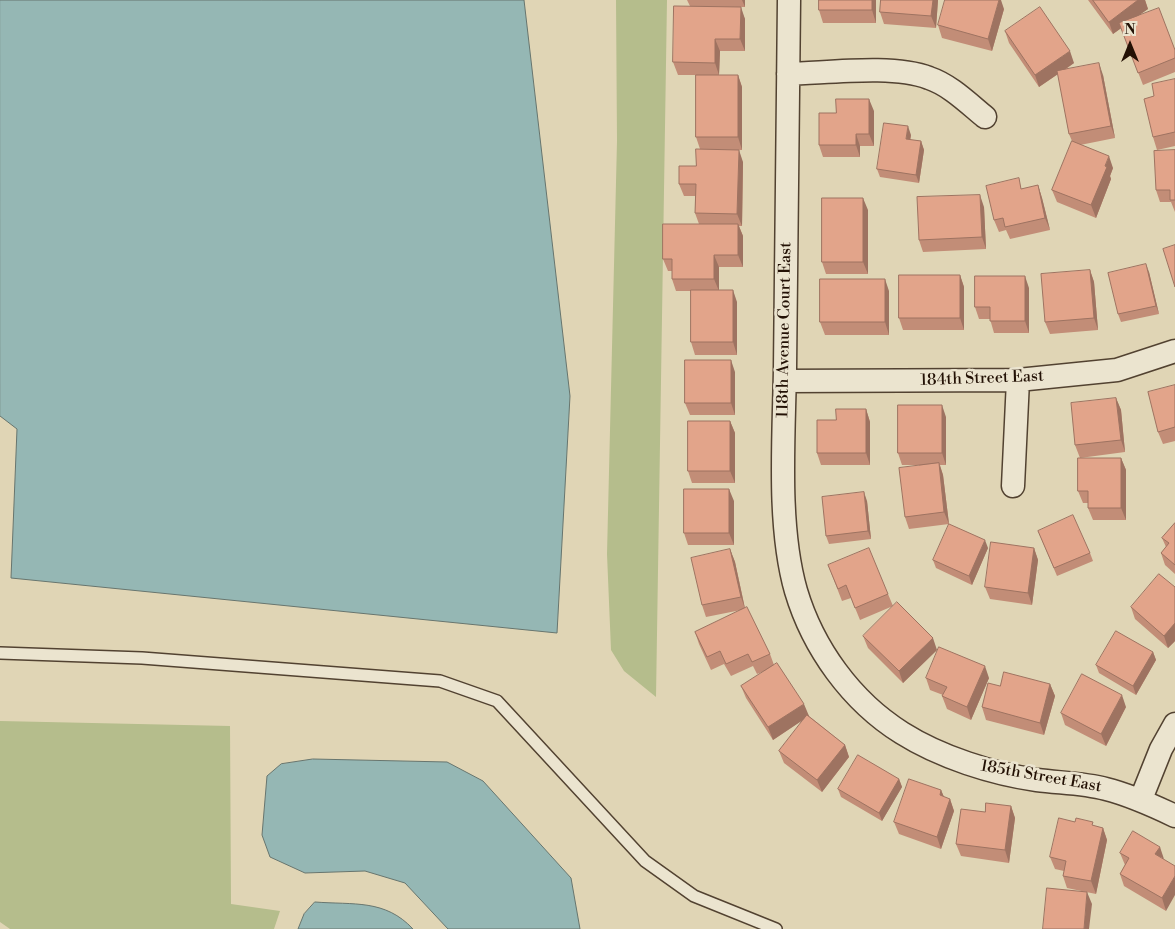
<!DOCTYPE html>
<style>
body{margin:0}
#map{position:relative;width:1175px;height:929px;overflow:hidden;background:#e0d5b5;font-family:"Libre Bodoni",serif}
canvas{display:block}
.north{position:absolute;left:1105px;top:20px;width:50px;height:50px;-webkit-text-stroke:4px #ebe4cf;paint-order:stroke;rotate:0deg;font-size:14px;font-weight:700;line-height:20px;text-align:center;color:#231105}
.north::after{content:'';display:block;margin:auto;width:18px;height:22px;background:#231105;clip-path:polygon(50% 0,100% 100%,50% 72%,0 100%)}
</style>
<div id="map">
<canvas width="1175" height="929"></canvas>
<div class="north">N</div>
</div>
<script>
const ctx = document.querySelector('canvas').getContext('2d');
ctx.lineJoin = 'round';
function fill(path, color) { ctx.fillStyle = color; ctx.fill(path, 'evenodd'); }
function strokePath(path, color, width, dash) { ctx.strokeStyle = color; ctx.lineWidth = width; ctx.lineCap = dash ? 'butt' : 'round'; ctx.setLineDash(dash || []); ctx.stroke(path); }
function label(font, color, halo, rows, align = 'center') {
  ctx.font = font + ' "Libre Bodoni",serif'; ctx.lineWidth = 5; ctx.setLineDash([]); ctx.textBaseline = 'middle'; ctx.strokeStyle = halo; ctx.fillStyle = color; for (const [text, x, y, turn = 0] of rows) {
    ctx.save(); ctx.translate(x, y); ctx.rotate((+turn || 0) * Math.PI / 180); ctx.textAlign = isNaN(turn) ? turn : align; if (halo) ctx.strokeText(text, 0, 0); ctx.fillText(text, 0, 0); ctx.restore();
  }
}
const green = new Path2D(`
 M616,0H667L656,697L624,671L611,650L607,554L617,141Z
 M0,721L230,726L231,904L280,911L274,929H10L0,922Z`);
const water = new Path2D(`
 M0,0H524L570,396L557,633L11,578L17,429L0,416Z
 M313,759L447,762L483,781L571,878L580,929H448L405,883L365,871L305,873L270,857L262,835L267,776L281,764Z
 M315,902C354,905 385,899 413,929H298L304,914Z`);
const service = new Path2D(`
 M0,653L142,658L440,681L497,701L645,861L694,896L776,929`);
const minor = new Path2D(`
 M789,0C788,123 786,245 785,368C784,437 777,525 796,591C813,648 851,701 902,733C940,757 993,774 1037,780C1060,783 1084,783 1106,789C1130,795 1152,805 1175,816
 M788,74C828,73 893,64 929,78C950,85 968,103 985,117
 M785,381L1018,380L1117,370L1175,351
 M1013,486L1018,380
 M1141,799L1161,749L1175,724`);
const wall = new Path2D(`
 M687,0H745V7H739L745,19V51H720L719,75H738L742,87V150H716L743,162L742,226H739L743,236V267H719V290L737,302V355H695L691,342V291H676L672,279V271H668L663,259L699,224L695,213V196H684L679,184L696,166L700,149L696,137V75H678L673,62L690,6Z
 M876,0V23H823L819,10Z
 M881,0H938L936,28L884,24L880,12Z
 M1088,0H1145L1148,9L1138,15L1175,50V72L1143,85L1121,28L1113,34Z
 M1004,9L992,51L942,38L938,25Z
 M1005,31L1074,63L1066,69L1103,75L1115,138L1080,145L1113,168L1110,176L1111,179L1096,218L1057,202L1052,190L1072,141L1069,134L1058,74L1039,87L1009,43Z
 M1175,79V146L1157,150L1153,137Z
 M874,111V146H860V157H823L819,145L836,113Z
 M911,135L910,140L921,141L924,150L919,183L880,177L877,169Z
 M1175,150V212L1171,202H1160L1156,190Z
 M1038,185L1042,198L1050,230L1010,239L1006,230L999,232L994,220Z
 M984,207L986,249L923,252L919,240Z
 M868,210V274H826L822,262Z
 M1090,270L1094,282L1098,330L1050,334L1045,322Z
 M1149,272L1159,314L1121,322L1118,314Z
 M960,275L964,287V330H903L899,318Z
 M1029,288V333H994L990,319H979L975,307Z
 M889,291V335H825L820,322Z
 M735,372V415H690L685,403Z
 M1175,385V441L1163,444L1158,432Z
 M1116,398L1121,410L1125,452L1080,458L1075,445Z
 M866,409L870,422V465H821L817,453L836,420Z
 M946,417V465H940L943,475L949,524L909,529L905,517L919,465H902L898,453Z
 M730,421L735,433V483H692L688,471Z
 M1121,458L1126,470V520H1093L1088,508V503H1083L1078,491Z
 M734,501V545H688L684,533Z
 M867,501L871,539L829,544L826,536Z
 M1175,523V574L1165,565L1161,553L1166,547L1162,538Z
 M1038,531L1090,553L1093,561L1057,576Z
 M988,548L972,585L936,568L933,560Z
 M1034,548L1038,560L1032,605L990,599L985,587Z
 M730,549L735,562L745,608L770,654L774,665L809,716L845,745L849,757L822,792L784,763L779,751L804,719L773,740L746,698L741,686L765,671L757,674L753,666L731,676L724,664L711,670L699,644L695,632L741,610L706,617L702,605Z
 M828,565L888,594L893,606L860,620L851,598L842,601Z
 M1175,587V641L1168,648L1135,619L1131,607Z
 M863,636L937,650L903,683L868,648Z
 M1153,652L1156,660L1136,695L1099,673L1096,665Z
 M926,678H989L971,720L947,709L942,696L943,695L930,690Z
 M1050,684L1055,696L1044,735L986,720L982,707L1000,686Z
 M1126,707L1106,746L1065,725L1061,713Z
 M899,779L902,787L882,821L841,797L838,789Z
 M941,790L944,797L950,799L954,811L941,849L899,834L894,822Z
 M1011,806L1015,818L1009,863L961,856L956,844L985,812Z
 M1094,826L1103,828L1107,840L1096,894L1067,888L1063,876L1064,871L1055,869L1050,857Z
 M1160,847L1166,911L1124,886L1120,874L1125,865L1120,853Z`);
const shadedWall = new Path2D(`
 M742,0H745V7Z
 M872,0H876V23L872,10Z
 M933,0H938L936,28L931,16Z
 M999,0H1001L1004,9L992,51L988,39Z
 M1138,0H1145L1148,9L1113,34L1109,22Z
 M741,7L745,19V51L740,39Z
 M715,39L720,51L719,75L715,63Z
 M1070,51L1074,63L1039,87L1035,75Z
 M1099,63L1103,75L1115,138L1111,126Z
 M738,75L742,87V150L738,137Z
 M869,99L874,111V146L869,134Z
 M908,126L911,135L909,147L906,139Z
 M856,134L860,146V157L856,145Z
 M921,141L924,150L919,183L916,175Z
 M739,150L743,162L742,226L737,214Z
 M1109,156L1113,168L1110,176L1111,179L1096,218L1091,205Z
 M1038,185L1042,198L1050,230L1045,218Z
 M980,195L984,207L986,249L982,237Z
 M863,198L868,210V274L863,262Z
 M738,224L743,236V267L738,255Z
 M714,255L719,267V291L714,279Z
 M1146,264L1149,272L1159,314L1156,306Z
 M1090,270L1094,282L1098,330L1094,318Z
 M960,275L964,287V330L960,318Z
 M1025,276L1029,288V333L1025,321Z
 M885,279L889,291V335L885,322Z
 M733,290L737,302V355L733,342Z
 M731,360L735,372V415L731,403Z
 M1116,398L1121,410L1125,452L1121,440Z
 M942,405L946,417V465L942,453Z
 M866,409L870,422V465L866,453Z
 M730,421L735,433V483L730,471Z
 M1121,458L1126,470V520L1121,508Z
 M939,463L943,475L949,524L944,512Z
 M729,489L734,501V545L729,533Z
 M864,492L867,501L871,539L868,531Z
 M985,540L988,548L972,585L969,576Z
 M1034,548L1038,560L1032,605L1028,593Z
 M730,549L735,562L745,609L741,597Z
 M1175,623V641L1168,648L1164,636Z
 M933,638L937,650L903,683L899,671Z
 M1153,652L1156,660L1136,695L1133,686Z
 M985,666L989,678L971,720L967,707Z
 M1050,684L1055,696L1044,735L1040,723Z
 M1122,695L1126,707L1106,746L1101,734Z
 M804,704L809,716L773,740L768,727Z
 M845,745L849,757L822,792L817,780Z
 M899,779L902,787L882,821L879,813Z
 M941,790L946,802L940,795Z
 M950,799L954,811L941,849L937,837Z
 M1011,806L1015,818L1009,863L1005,850Z
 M1103,828L1107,840L1096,894L1091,881Z
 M1160,847L1164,859L1155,854Z
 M1175,876V895L1166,911L1162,898Z
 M1087,892L1092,904L1089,929H1084Z`);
const building = new Path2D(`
 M819,0H872V10H819Z
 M881,0H933L931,16L880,12Z
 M945,0H999L988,39L938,25Z
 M1093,0H1138L1109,22Z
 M674,6L741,7L740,39H715V63L673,62Z
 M1040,7L1070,51L1035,75L1005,31Z
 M1159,8L1175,50V58L1138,73L1119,23Z
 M1099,63L1111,126L1069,134L1057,71Z
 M696,75H738V137H696Z
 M1175,79V132L1153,137L1144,99L1154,96L1152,84Z
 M836,99H869V134H856V145H819V113H836Z
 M884,123L908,126L906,139L921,141L916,175L877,169Z
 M1072,141L1109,156L1105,166L1107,167L1091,205L1052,190Z
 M696,149L739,150L737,214L695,213L696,184H679V166H696Z
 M1175,150V200H1170V190H1156L1154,151Z
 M1019,178L1021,189L1038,185L1045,218L1005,227L1003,218L994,220L986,186Z
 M980,195L982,237L919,240L917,197Z
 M822,198H863V262H822Z
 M663,224H738V255H714V279H672V259H663Z
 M1175,245V287L1163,249Z
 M1146,264L1156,306L1118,314L1108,273Z
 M1090,270L1094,318L1045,322L1041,274Z
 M899,275H960V318H899Z
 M975,276H1025V321H990V307H975Z
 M820,279H885V322H820Z
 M691,290H733V342H691Z
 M685,360H731V403H685Z
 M1175,385V427L1158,432L1148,392Z
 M1116,398L1121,440L1075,445L1071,403Z
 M898,405H942V453H898Z
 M836,409H866V453H817V420H836Z
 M688,421H730V471H688Z
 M1078,458H1121V508H1088V491H1078Z
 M939,463L944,512L905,517L899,468Z
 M684,489H729V533H684Z
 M864,492L868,531L826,536L822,497Z
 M1073,515L1090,553L1054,568L1038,531Z
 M1175,523V565L1161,553L1169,543L1162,538Z
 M949,524L985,540L969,576L933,560Z
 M991,542L1034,548L1028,593L985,587Z
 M869,548L888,594L855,608L846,585L838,589L828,565Z
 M730,549L741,597L702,605L691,558Z
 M1159,574L1175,587V623L1164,636L1131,607Z
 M897,602L933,638L899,671L863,636Z
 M747,607L770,654L752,662L748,654L726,664L720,651L707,657L695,632Z
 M1116,631L1153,652L1133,686L1096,665Z
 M939,647L985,666L967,707L942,696L947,687L926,678Z
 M777,663L804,704L768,727L741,686Z
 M1004,672L1050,684L1040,723L982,707L988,683L1000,686Z
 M1082,674L1122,695L1101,734L1061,713Z
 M807,715L845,745L817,780L779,751Z
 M858,755L899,779L879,813L838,789Z
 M909,779L941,790L940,795L950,799L937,837L894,822Z
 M986,803L1011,806L1005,850L956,844L961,809L985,812Z
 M1059,818L1075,822L1076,818L1093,822L1092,825L1103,828L1091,881L1063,876L1066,861L1050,857Z
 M1133,831L1160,847L1155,854L1175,866V876L1162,898L1120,874L1129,858L1120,853Z
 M1047,888L1087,892L1084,929H1043Z`);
const streetNames = [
 ["118th Avenue Court East",785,330,-89],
 ["184th Street East",982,379,-2],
 ["185th Street East",1041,777,10]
];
fill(green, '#b5bd8c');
fill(water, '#95b7b4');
strokePath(water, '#67756e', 1);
strokePath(service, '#524231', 14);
strokePath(minor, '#524231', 25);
strokePath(service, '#ebe4cf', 11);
strokePath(minor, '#ebe4cf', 22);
fill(wall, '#c28d77');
fill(shadedWall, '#9e7361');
fill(building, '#e2a48a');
strokePath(building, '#9e7361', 1);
label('16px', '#231105', '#ebe4cf', streetNames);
</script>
